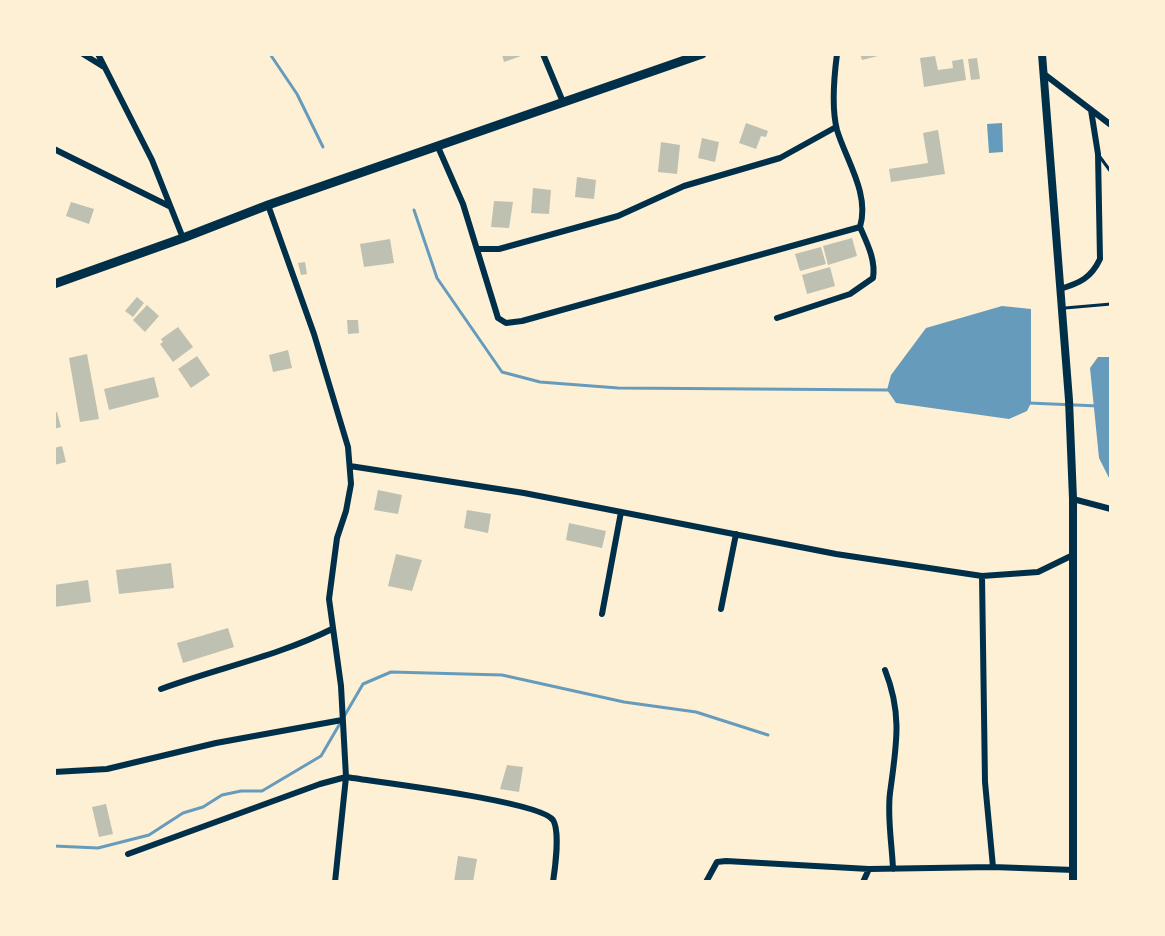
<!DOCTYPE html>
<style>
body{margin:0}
#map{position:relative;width:1165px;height:936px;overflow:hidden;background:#fdf0d5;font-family:Cabin,sans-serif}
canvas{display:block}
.frame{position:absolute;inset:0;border:56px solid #fdf0d5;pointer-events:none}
</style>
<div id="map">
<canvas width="1165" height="936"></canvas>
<div class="frame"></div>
</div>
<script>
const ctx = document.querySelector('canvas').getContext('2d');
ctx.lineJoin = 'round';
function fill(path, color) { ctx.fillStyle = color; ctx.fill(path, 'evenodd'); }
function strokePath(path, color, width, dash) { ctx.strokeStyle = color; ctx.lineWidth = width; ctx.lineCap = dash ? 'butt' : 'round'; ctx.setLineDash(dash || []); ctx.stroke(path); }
const water = new Path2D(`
 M1002,123L1003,152L989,153L987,124Z
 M1002,306L1031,309V403L1027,411L1009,419L896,403L887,390L891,375L926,328Z
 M1098,357H1111V482L1099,458L1090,368Z`);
const stream = new Path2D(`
 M270,54L297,94L323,147
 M414,210L437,278L502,372L540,382L618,388L890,390
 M1029,403L1098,406
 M54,846L98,848L149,835L183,813L203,807L222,795L241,791H262L321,756L363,684L391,672L502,675L624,702L696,712L768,735`);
const building = new Path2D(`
 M502,54H520L521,56L504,62Z
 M860,54H882V55L862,60Z
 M935,56L938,70L953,68L952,61L963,59L966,80L924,87L920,58Z
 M977,58L980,79L971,80L968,59Z
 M746,123L768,131L766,137L761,136L756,149L739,143Z
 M938,130L945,174L891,182L889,169L928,163L923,133Z
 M702,138L719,142L715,162L698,158Z
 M661,142L680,145L677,174L658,172Z
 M577,177L596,180L594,199L575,197Z
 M533,188L551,190L549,214L531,213Z
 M494,201L513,202L509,228L491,227Z
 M71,202L94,209L89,224L66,216Z
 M852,238L857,256L828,265L823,246Z
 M390,239L394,263L364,267L360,244Z
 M821,247L826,264L800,271L795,254Z
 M305,262L307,274L301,275L298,263Z
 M830,267L835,286L807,294L802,275Z
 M137,297L144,303L133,317L125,311Z
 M147,305L159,316L145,332L133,320Z
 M347,320H358L359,333L348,334Z
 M178,327L193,347L173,362L160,344L163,342L161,339Z
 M288,350L292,368L273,372L269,355Z
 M87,354L99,419L80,422L69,358Z
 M197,356L210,375L191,388L178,369Z
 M154,377L159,397L109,410L104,389Z
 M54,412H57L61,427L54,429Z
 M62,446L66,462L54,465V448Z
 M378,490L402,495L398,514L374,510Z
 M467,510L491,514L488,533L464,528Z
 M569,523L606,531L602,548L566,540Z
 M396,554L422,560L412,591L388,586Z
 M171,563L174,588L119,594L116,570Z
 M88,580L91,602L54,607V585Z
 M228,628L234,647L183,663L177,643Z
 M507,765L523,767L519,792L500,789Z
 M106,804L113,834L99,837L92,807Z
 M458,856L477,859L473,882H454Z`);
const service = new Path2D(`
 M1100,157L1111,172
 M1065,308L1111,304`);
const minor = new Path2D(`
 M83,54L104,67
 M98,54L152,160L183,238
 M543,54L563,102
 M1044,74L1111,125
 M438,147L463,204L498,318L506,323L522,321L860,227C870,194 846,160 837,130C831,107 834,77 837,54
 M54,149L169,206
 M268,205L314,334L348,447L351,484L346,511L337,538L329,599L341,686L346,777L335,882
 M477,249H499L618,216L684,186L780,158L836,127
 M1060,289C1080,283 1091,278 1100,259L1098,154L1091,110
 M777,318L850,294L873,278C876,260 867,243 860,227
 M350,466L524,493L836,554L982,576L1038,572L1073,555
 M1073,499L1111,509
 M982,576L985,782L993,867
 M721,609L736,534
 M602,614L621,512
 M885,670C903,715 896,747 890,793C887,817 892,844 893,869
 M161,689C218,668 278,656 332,629
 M54,772L107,769L216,743L342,720
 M128,854L320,784L346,777C377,782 540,801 553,820C560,831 555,869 553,882
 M706,882L717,862L726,861L869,869L993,867L1074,870
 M863,882L869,869`);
const tertiary = new Path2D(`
 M1042,54L1069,400L1073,499V882`);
const secondary = new Path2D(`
 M54,284L183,238L268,205L702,54`);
fill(water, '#669bbc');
strokePath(stream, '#669bbc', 3);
fill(building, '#bec0b2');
strokePath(service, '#003049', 3);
strokePath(minor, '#003049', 6);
strokePath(tertiary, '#003049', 8);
strokePath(secondary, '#003049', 9);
</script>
